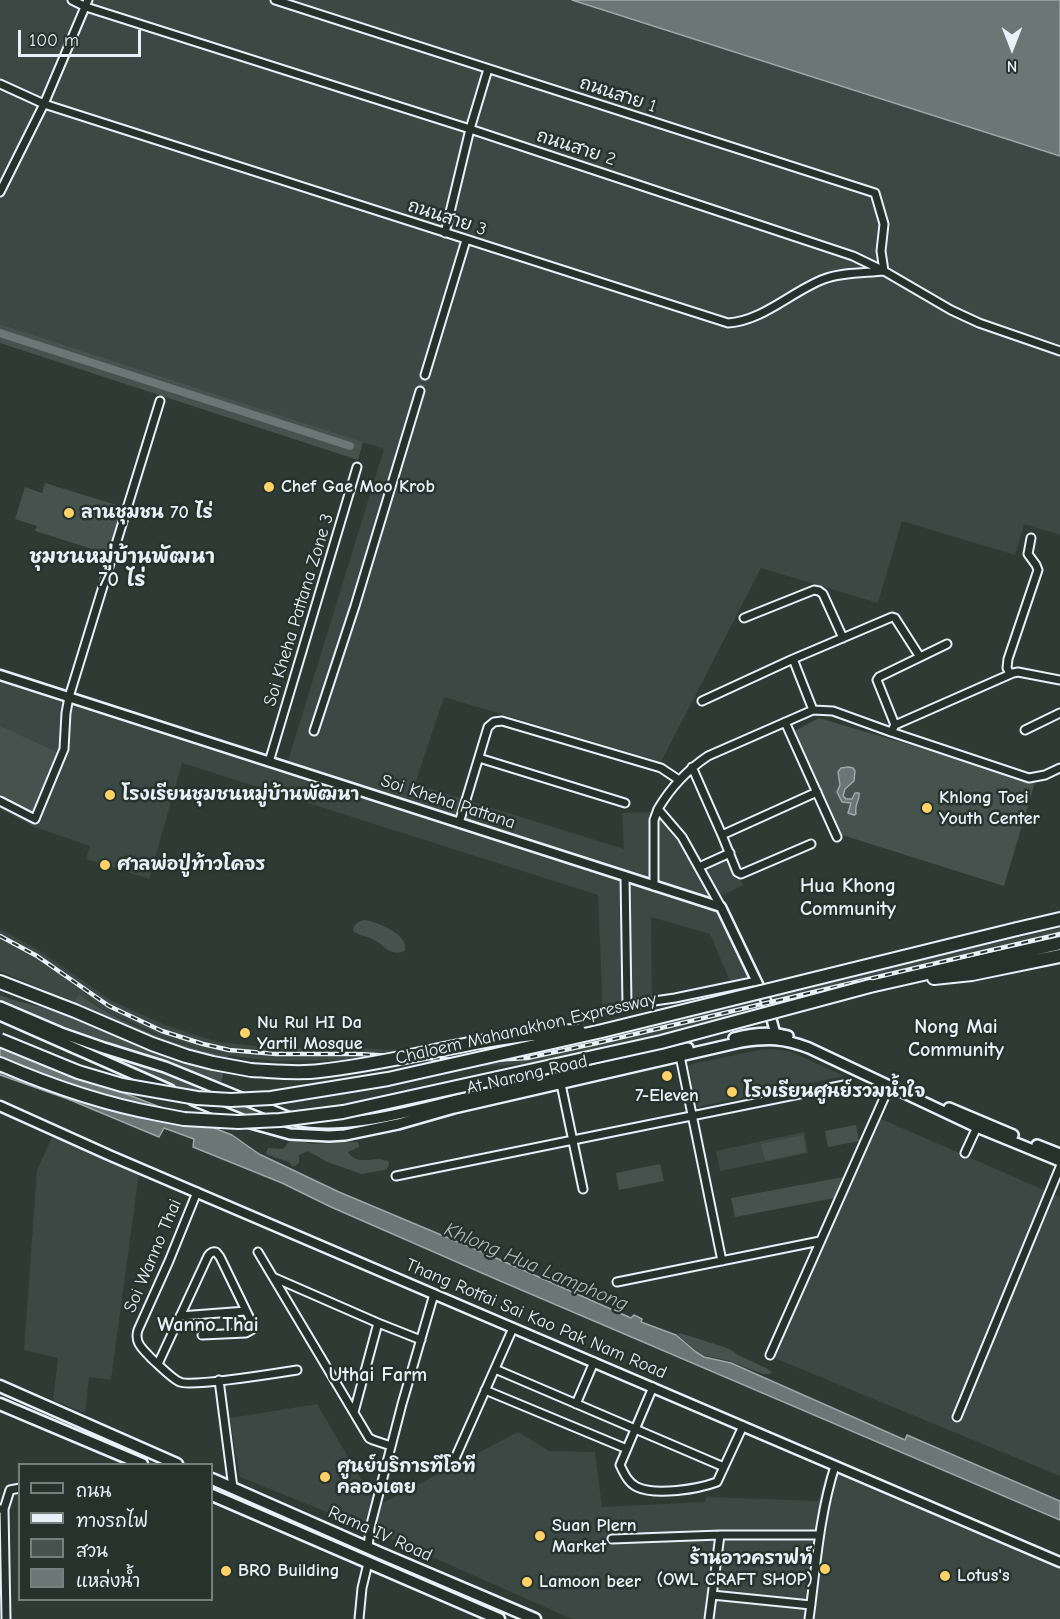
<!DOCTYPE html>
<meta charset="utf-8">
<style>
body{margin:0}
#map{position:relative;width:1060px;height:1619px;overflow:hidden;background:#2e3b35;font-family:"Comic Neue","Playpen Sans Thai",sans-serif}
canvas{display:block}
.legend{position:absolute;left:18px;top:1463px;width:195px;height:138px;box-sizing:border-box;background:#26332d;border:2px solid #747f7e;margin:0;padding:8px 10px;list-style:none;font-size:18px;color:#e8f1f8}
.legend li{display:flex;align-items:center;gap:12px;height:30px}
.legend b{width:30px;border:2px solid #747f7e}
.north{position:absolute;left:982px;top:18px;width:60px;height:60px;-webkit-text-stroke:4px #26332d;paint-order:stroke;rotate:180deg;font-size:16px;font-weight:700;line-height:24px;text-align:center;color:#e8f1f8}
.north::after{content:'';display:block;margin:auto;width:21px;height:27px;background:#e8f1f8;clip-path:polygon(50% 0,100% 100%,50% 72%,0 100%)}
.scale{position:absolute;left:18px;top:30px;width:123px;height:27px;box-sizing:border-box;border:3px solid #e8f1f8;border-top:0;padding-left:8px;font-size:18px;line-height:21px;white-space:nowrap;color:#e8f1f8;-webkit-text-stroke:4px #26332d;paint-order:stroke}
</style>
<div id="map">
<canvas width="1060" height="1619"></canvas>
<ul class="legend">
<li><b style="height:8px;background:#26332d"></b>ถนน</li>
<li><b style="height:8px;background:#e8f1f8"></b>ทางรถไฟ</li>
<li><b style="height:16px;background:#45524e"></b>สวน</li>
<li><b style="height:16px;background:#6b7775"></b>แหล่งน้ำ</li>
</ul>
<div class="north">N</div>
<div class="scale">100 m</div>
</div>
<script>
const ctx = document.querySelector('canvas').getContext('2d');
ctx.lineJoin = 'round';
function fill(path, color) { ctx.fillStyle = color; ctx.fill(path, 'evenodd'); }
function strokePath(path, color, width, dash) { ctx.strokeStyle = color; ctx.lineWidth = width; ctx.lineCap = dash ? 'butt' : 'round'; ctx.setLineDash(dash || []); ctx.stroke(path); }
function label(font, color, halo, rows, align = 'center') {
  ctx.font = font + ' "Comic Neue","Playpen Sans Thai",sans-serif'; ctx.lineWidth = 5; ctx.setLineDash([]); ctx.textBaseline = 'middle'; ctx.strokeStyle = halo; ctx.fillStyle = color; for (const [text, x, y, turn = 0] of rows) {
    ctx.save(); ctx.translate(x, y); ctx.rotate((+turn || 0) * Math.PI / 180); ctx.textAlign = isNaN(turn) ? turn : align; if (halo) ctx.strokeText(text, 0, 0); ctx.fillText(text, 0, 0); ctx.restore();
  }
}
const built = new Path2D(`
 M0,0H572L1060,156V535L1024,524L1015,555L902,521L878,603L761,568L661,762L444,697L415,784L624,849L622,813L666,812L704,868L728,857L743,885L719,897L761,985L734,991L710,934L651,917L652,1007L603,1017L598,895L182,763L149,879L86,859L90,846L35,827L0,809V672L287,764L384,449L0,324Z
 M1060,928V940L598,1049L528,1064L476,1067L358,1060L275,1061L215,1054L160,1036L106,1011L79,994L73,1003L0,971V929L40,951L112,1001L165,1025L218,1042L276,1048H359L475,1055L783,992Z
 M773,1049L788,1051L796,1054L844,1076L697,1107L688,1065L759,1050Z
 M879,1118L1060,1197V1476L772,1357Z
 M804,1132L808,1153L720,1171L716,1151Z
 M53,1135L139,1173L111,1380L89,1377L85,1413L53,1400L58,1358L24,1350L37,1170Z
 M317,1404L377,1506L518,1432L549,1451L595,1452L602,1507L705,1502L706,1497L818,1501L828,1468L1060,1567V1619H572L369,1529L240,1477L230,1418Z`);
const green = new Path2D(`
 M0,324L363,442L358,460L0,343Z
 M45,483L123,507L108,554L35,531L37,526L15,519L25,487L42,493Z
 M819,718L1035,782L1004,886L839,834L793,732Z
 M0,726L57,752L32,814L0,799Z
 M364,920C378,922 409,934 405,951C388,957 385,945 373,939C366,936 360,936 353,931C354,924 357,922 364,920Z
 M79,994C122,1025 176,1046 228,1056L227,1060C173,1051 123,1025 73,1003Z
 M0,995L10,999L68,1014L224,1070L221,1084L166,1063L105,1044L63,1029L0,1002Z
 M107,1054C136,1063 165,1071 194,1083C228,1098 277,1125 314,1128C335,1130 357,1126 378,1124C332,1135 298,1133 253,1118L106,1057L104,1055Z
 M856,1125L859,1141L828,1147L825,1131Z
 M803,1135L806,1152L765,1161L761,1144Z
 M294,1140L313,1144L355,1142H358L359,1147L348,1152C357,1167 374,1155 388,1161L389,1164L387,1169L384,1170L362,1174L327,1162L308,1151L299,1155V1163L295,1166H292L289,1162L268,1155L266,1152L268,1148L283,1149L289,1142Z
 M660,1164L664,1181L619,1190L616,1173Z
 M843,1177L835,1198L735,1217L731,1198Z
 M680,1333L730,1349L738,1355L766,1368L772,1372L770,1374H763L729,1361L703,1355L695,1350L677,1334Z`);
const water = new Path2D(`
 M572,0H1060V156Z
 M849,767L853,768L855,771L854,781L845,789L843,796L846,799H852L855,793H859C860,802 854,803 856,814L854,815L848,813L851,803L842,802L837,792L840,785L838,772L841,768Z
 M0,1041L36,1059L232,1135L259,1154L339,1192L496,1258L631,1318L634,1315L642,1319L641,1322L676,1335L696,1352L704,1357L731,1363L905,1440L907,1435L1060,1501V1520L498,1280L331,1207L282,1183L193,1147L194,1139L164,1128L159,1137L68,1099L0,1075Z`);
const canal = new Path2D(`
 M0,333L350,446`);
const minorTunnel = new Path2D(`
 M420,391L425,375`);
const minor = new Path2D(`
 M72,0L86,7L470,129L853,256L884,271L951,310L979,323L1060,351
 M0,84L44,104L728,323C763,321 792,291 824,279C843,272 865,273 884,271L881,251L884,224L875,193L275,0
 M0,192L44,104L88,0
 M445,233L470,129L488,69
 M425,375L466,240
 M744,618L814,590L819,591L823,594L843,638
 M793,659L892,617L895,618L920,657
 M1010,674L1007,668L1008,659L1038,570L1036,565L1028,554L1031,538
 M702,701L793,659L813,710
 M785,722L837,837
 M895,725L877,680L879,677L947,644
 M1025,730L1060,713
 M314,731L355,606L420,391
 M891,732L895,725L1013,673L1018,672L1060,680
 M479,758L625,803
 M269,762L357,467
 M692,767L722,835
 M0,801L35,819L64,749L66,713L69,697L160,401
 M459,823L488,727L494,722L502,721L661,768L679,780
 M811,844L741,874L737,872L722,835L817,792
 M699,867L730,853
 M625,876L627,1005L675,998L757,981
 M654,886V820L658,809
 M721,907L682,837L658,809C671,787 687,770 708,756L813,710L833,711L891,732L1029,778L1045,775L1060,768
 M680,1056L722,1261
 M561,1084L583,1189
 M965,1153L977,1127
 M396,1176L844,1085
 M197,1192L169,1261L138,1330C134,1343 143,1349 151,1358C158,1364 172,1379 180,1382C192,1387 278,1373 297,1370
 M258,1252L369,1438L373,1440L391,1446
 M275,1278L378,1323L421,1340
 M617,1282L820,1241
 M180,1316L246,1311
 M770,1355L889,1087
 M158,1364L208,1256C210,1253 212,1251 216,1252L220,1257L253,1325V1329L246,1333L202,1335
 M495,1369L724,1467
 M219,1380L233,1488
 M653,1387L620,1465C624,1473 628,1483 637,1487C656,1496 698,1489 717,1482L743,1426
 M485,1390L627,1449
 M576,1404L594,1362
 M354,1412L378,1323
 M957,1417L1060,1167
 M453,1463L513,1328
 M0,1509H4L6,1619
 M4,1509L10,1490L20,1488
 M612,1539L720,1535H819
 M368,1548L370,1528L402,1404L434,1294
 M712,1595L811,1605
 M359,1619L362,1588L368,1563
 M709,1619L720,1535
 M809,1619C816,1568 819,1516 835,1466`);
const tertiary = new Path2D(`
 M0,675L721,907L767,1003L775,1032
 M0,1106L111,1156L1060,1562`);
const secondary = new Path2D(`
 M0,1007L61,1033L104,1048L165,1067L295,1120C350,1131 416,1109 470,1097C543,1081 616,1064 688,1048
 M0,1015L170,1090
 M734,1038C753,1033 770,1031 788,1036
 M193,1100L247,1122L290,1134L329,1136L345,1135L398,1124L454,1108L741,1042C769,1038 783,1038 809,1048L972,1125L1060,1161
 M949,1108L1013,1135
 M1037,1145L1060,1154`);
const primary = new Path2D(`
 M0,1386L177,1464
 M0,1404L142,1464
 M212,1479L380,1553L535,1619
 M212,1495L499,1619`);
const motorway = new Path2D(`
 M1017,929L1060,919
 M934,978L972,974L1060,956
 M0,982L75,1011L152,1044L186,1056L213,1063L251,1070
 M870,986L1060,943
 M0,1064C51,1086 104,1104 158,1114`);
const rail = new Path2D(`
 M0,936L37,956L109,1006L162,1031L203,1044L229,1050L276,1054H359L475,1061L527,1058L597,1043L1060,934`);
const motorwayBridge = new Path2D(`
 M0,1040L78,1072L122,1085L197,1098L231,1100L271,1098L388,1079L602,1031L1017,929
 M251,1070C273,1071 297,1074 320,1071C407,1062 491,1032 579,1031
 M158,1114L184,1119L238,1122L280,1120L343,1112L661,1042L870,986`);
const markers = [
 [269,487,6,"#ffd166"],
 [69,513,6,"#ffd166"],
 [110,795,6,"#ffd166"],
 [927,808,6,"#ffd166"],
 [105,865,6,"#ffd166"],
 [245,1033,6,"#ffd166"],
 [667,1076,6,"#ffd166"],
 [732,1092,6,"#ffd166"],
 [325,1477,6,"#ffd166"],
 [540,1536,6,"#ffd166"],
 [825,1569,6,"#ffd166"],
 [226,1571,6,"#ffd166"],
 [945,1576,6,"#ffd166"],
 [527,1582,6,"#ffd166"]
];
const streetNames = [
 ["ถนนสาย 1",618,95,18],
 ["ถนนสาย 2",576,148,18],
 ["ถนนสาย 3",447,218,18],
 ["Soi Kheha Pattana Zone 3",299,610,-73],
 ["Soi Kheha Pattana",448,802,18],
 ["Chaloem Mahanakhon Expressway",526,1029,-13],
 ["At Narong Road",527,1075,-13],
 ["Soi Wanno Thai",153,1256,-67],
 ["Thang Rotfai Sai Kao Pak Nam Road",536,1319,23],
 ["Rama IV Road",380,1534,24]
];
const poiNames = [
 ["Chef Gae Moo Krob",281,487],
 ["ลานชุมชน 70 ไร่",81,513],
 ["โรงเรียนชุมชนหมู่บ้านพัฒนา",122,795],
 ["Khlong Toei",939,798],
 ["Youth Center",939,819],
 ["ศาลพ่อปู่ท้าวโคจร",117,865],
 ["Nu Rul HI Da",257,1023],
 ["Yartil Mosque",257,1044],
 ["โรงเรียนศูนย์รวมน้ำใจ",744,1092],
 ["7-Eleven",667,1096,"center"],
 ["ศูนย์บริการทีโอที",337,1467],
 ["คลองเตย",337,1488],
 ["Suan Plern",552,1526],
 ["Market",552,1547],
 ["ร้านอาวคราฟท์",813,1559,"right"],
 ["(OWL CRAFT SHOP)",813,1580,"right"],
 ["BRO Building",238,1571],
 ["Lotus's",957,1576],
 ["Lamoon beer",539,1582]
];
const neighbourhoodNames = [
 ["ชุมชนหมู่บ้านพัฒนา",122,557],
 ["70 ไร่",122,580],
 ["Hua Khong",848,886],
 ["Community",848,909],
 ["Nong Mai",956,1027],
 ["Community",956,1050],
 ["Wanno Thai",208,1325],
 ["Uthai Farm",378,1375]
];
const waterNames = [
 ["Khlong Hua Lamphong",536,1267,23]
];
fill(built, '#3b4843');
fill(green, '#45524e');
fill(water, '#6b7775');
strokePath(water, '#9da8a9', 1.5);
strokePath(canal, '#6b7775', 8);
strokePath(minorTunnel, '#4a5652', 7, [7, 3.5]);
strokePath(minor, '#e8f1f8', 11);
strokePath(tertiary, '#e8f1f8', 13);
strokePath(secondary, '#e8f1f8', 14);
strokePath(primary, '#e8f1f8', 15);
strokePath(motorway, '#e8f1f8', 16);
strokePath(minor, '#26332d', 7);
strokePath(tertiary, '#26332d', 8);
strokePath(secondary, '#26332d', 9);
strokePath(primary, '#26332d', 10);
strokePath(motorway, '#26332d', 12);
strokePath(rail, '#e8f1f8', 4.5);
strokePath(rail, '#26332d', 2, [7]);
strokePath(motorwayBridge, '#e8f1f8', 16, []);
strokePath(motorwayBridge, '#26332d', 12);
for (const [x, y, r, color] of markers) { const dot = new Path2D(); dot.arc(x, y, r, 0, 2 * Math.PI); ctx.fillStyle = color; ctx.fill(dot); strokePath(dot, '#26332d', 2); }
label('18px', '#e8f1f8', '#26332d', streetNames);
label('bold 18px', '#e8f1f8', '#26332d', poiNames, 'left');
label('bold 20px', '#e8f1f8', '#26332d', neighbourhoodNames);
label('italic 20px', '#b0babd', '#26332d', waterNames);
</script>
